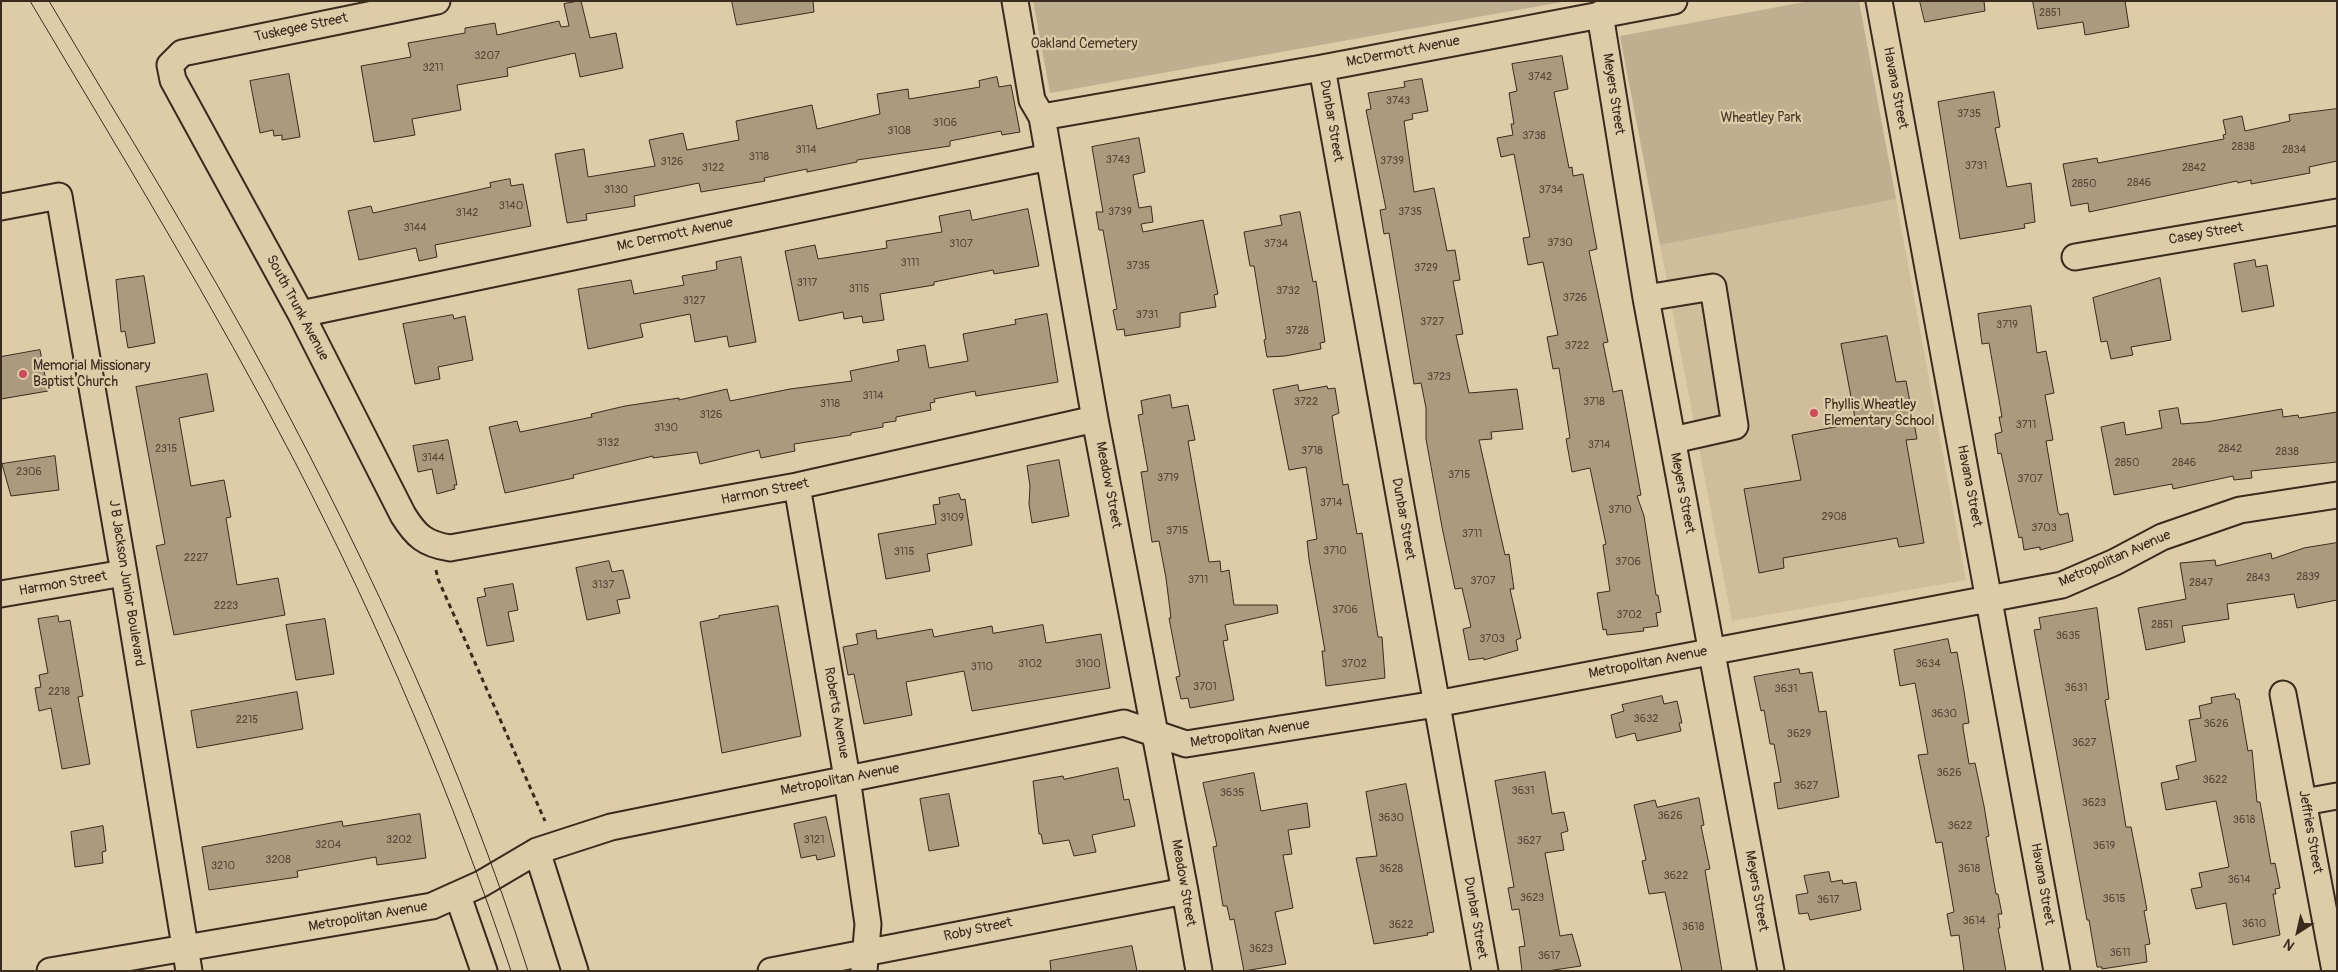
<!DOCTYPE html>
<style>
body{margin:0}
#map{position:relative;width:2338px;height:972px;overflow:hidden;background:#decca9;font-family:Pangolin,sans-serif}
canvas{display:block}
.frame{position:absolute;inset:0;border:2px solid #3b2a1e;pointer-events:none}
.north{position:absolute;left:2273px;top:907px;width:50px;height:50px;-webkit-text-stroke:4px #decca9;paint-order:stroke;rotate:215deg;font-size:14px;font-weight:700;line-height:20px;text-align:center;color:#3b2a1e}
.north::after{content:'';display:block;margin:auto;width:18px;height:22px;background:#3b2a1e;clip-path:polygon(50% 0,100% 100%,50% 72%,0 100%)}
</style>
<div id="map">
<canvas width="2338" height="972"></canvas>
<div class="frame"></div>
<div class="north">N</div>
</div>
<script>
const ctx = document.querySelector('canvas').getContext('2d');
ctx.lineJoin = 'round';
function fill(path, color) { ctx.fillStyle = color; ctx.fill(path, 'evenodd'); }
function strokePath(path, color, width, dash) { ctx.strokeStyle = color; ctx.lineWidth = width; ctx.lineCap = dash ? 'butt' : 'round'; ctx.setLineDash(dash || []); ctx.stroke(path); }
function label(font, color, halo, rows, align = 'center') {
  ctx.font = font + ' Pangolin,sans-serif'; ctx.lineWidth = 4.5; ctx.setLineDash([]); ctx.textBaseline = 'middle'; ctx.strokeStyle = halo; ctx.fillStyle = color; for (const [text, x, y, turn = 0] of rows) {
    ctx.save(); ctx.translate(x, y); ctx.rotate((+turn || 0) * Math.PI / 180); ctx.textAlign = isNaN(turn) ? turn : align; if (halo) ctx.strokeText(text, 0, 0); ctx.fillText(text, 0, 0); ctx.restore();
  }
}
const built = new Path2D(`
 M1896,199L1966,580L1732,621L1660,245Z`);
const green = new Path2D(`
 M1033,1H1568L1050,93Z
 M1810,1H1859L1896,199L1660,245L1620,36Z`);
const building = new Path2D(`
 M581,1L590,38L616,33L623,68L580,77L575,53L507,68L508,76L457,85L461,110L412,119L415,135L374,142L361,66L411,57L408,43L465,33V28L495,23L497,35L559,21L561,27L569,26L564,4Z
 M732,1H813L814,12L737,25Z
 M1920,1H1984L1985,11L1925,22Z
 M2033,1H2125L2129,27L2085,35L2083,22L2038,29Z
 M1562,56L1568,89L1554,92L1569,168L1572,167L1573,176L1583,174L1597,249L1589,251L1608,342L1603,343L1613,392L1622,390L1641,495L1637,496L1644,516L1656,595H1658L1661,612L1656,613L1658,626L1643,628L1644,631L1607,635L1606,629L1603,630L1597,593L1610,591L1603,545L1606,544L1590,468L1572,472L1566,439L1570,438L1559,368L1553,369L1547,337L1558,335L1543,262L1528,265L1523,238L1530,237L1514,154L1501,157L1497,138L1513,135L1511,124H1514L1509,93L1517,91L1512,64Z
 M289,74L300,137L282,140V135L274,136L273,130L260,133L250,81Z
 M997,77L999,87L1011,85L1020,132L1002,135L1001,131L950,141V146L857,160V162L807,172V169L764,178L765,181L701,192L699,183L634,196L635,206L586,214L587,220L567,223L555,154L584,149L588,177L655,166L649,140L683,133L687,150L739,140L736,121L812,105L817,129L880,114L877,94L908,89L909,99L980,87L979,81Z
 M1422,79L1428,111L1412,114L1413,119L1404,121L1414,192L1434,188L1447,251L1455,250L1460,280L1453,281L1463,334L1456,335L1469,393L1517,389L1523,429L1491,432L1492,439L1479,440L1505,555L1509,554L1514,589H1510L1521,638L1516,640L1518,650L1484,660V658L1469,660L1463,629L1471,627L1462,588L1455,589L1442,527L1426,439V408L1421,383L1414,384L1389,233L1384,234L1380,210L1386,209L1366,110L1371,109L1368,93L1405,87L1404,82Z
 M1994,92L2000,127L1995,128L2007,187L2031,183L2035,222L2024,224L2025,228L1960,239L1938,102Z
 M2337,109V161L2309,167L2310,173L2251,184V180L2238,183L2237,181L2089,212L2088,203L2071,206L2063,164L2097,158L2098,163L2224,139L2223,135L2226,134L2223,120L2242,116L2245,131L2290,121L2289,115Z
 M1139,138L1145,172L1133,175L1139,208L1151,206L1153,222L1141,224L1143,232L1203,220L1218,294L1214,295L1216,307L1180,313V327L1125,336L1124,329L1117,330L1113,310L1117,309L1103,230H1099L1096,212H1103L1092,147Z
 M510,179L511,186L523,184L531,226L435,245L437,257L419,261L416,248L359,260L348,211L371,206L373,213L491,187L490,183Z
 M1028,209L1039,266L994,274L993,270L934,282V285L880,294L884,320L863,323L862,316L844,319L843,312L799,321L785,251L815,245L818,259L887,248L886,241L942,232L939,216L970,210L972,220Z
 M1300,212L1313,282L1316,281L1325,342L1320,343L1321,349L1285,356L1267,357L1264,340L1266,339L1254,266H1250L1244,232L1282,225L1280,216Z
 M741,257L756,342L729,347L727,336L695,342L690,314L640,324L643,337L588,349L578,289L631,280L634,294L684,285L682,276L715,270L717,269L716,262Z
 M2255,260L2256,267L2267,265L2274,306L2242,312L2234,264Z
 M144,276L155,343L128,348L125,331L121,332L116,280Z
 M2160,278L2171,340L2131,347L2133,355L2111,359L2107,341L2101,342L2093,298Z
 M2031,306L2037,353L2046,351L2054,393L2045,395L2053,440L2046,441L2058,512L2060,515L2068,513L2073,541L2040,550V547L2024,550L2022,537L2019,538L2001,453L1998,454L1995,434L2002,432L1999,417H2002L1989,343L1982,344L1978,314Z
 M1047,314L1058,382L976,396L975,391L934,399L935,402L930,403L931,410L896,417V421L883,423V427L851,433V435L794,444L795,451L761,458L759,450L700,464L697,452L653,458V456L573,475L574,478L505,493L489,427L517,421L520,432L592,417L591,414L625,406L679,398V400L727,389L730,401L790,389L852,381L850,371L899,361L897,350L925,345L929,368L968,361L963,334L1016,324L1015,320Z
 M453,315L454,319L465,316L473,360L438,367L440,379L415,384L403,324Z
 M1887,336L1896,382L1906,381L1917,439L1906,440L1924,543L1899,547L1897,538L1783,558L1784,568L1759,573L1744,489L1801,480L1792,435L1856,423L1841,344Z
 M40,350L48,391L1,399V357Z
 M207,374L214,411L179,418L191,486L224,480L231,517L226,518L237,585L278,578L285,615L174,635L156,546L165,544L136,387Z
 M1298,385L1299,391L1327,386L1328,389L1335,388L1339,413L1332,416L1343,485L1348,484L1357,534L1362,533L1378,637H1382L1385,678L1326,686L1322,651H1325L1309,559L1307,541L1317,539L1306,467L1289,470L1273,390Z
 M1170,395L1172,408L1188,405L1195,440L1188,441L1209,562L1220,561L1221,572L1229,570L1234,605H1277L1278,613L1225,625L1228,640L1223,641L1234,700L1190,708L1188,698L1181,699L1176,677L1180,676L1169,618H1171L1166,578L1159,541L1152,542L1141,472L1148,471L1138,415L1143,414L1141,401Z
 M2178,408L2181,424L2206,422L2282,409L2283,417L2298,415L2299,418L2337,412V462L2251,471L2252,478L2234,480L2233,476L2173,489L2172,484L2114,495L2101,427L2124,422L2126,435L2162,428L2159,411Z
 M448,440L457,485H454L455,489L437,494L432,469L418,472L413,446Z
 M55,456L59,490L11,496L2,464Z
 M1059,460L1069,516L1032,523L1029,504L1030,486L1027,466Z
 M959,494L961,500L965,499L972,545L927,554L930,571L886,579L878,534L936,524L933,505L940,504L939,498Z
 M2337,543V600L2297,608L2294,594L2227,604L2229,619L2182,626L2185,642L2146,650L2138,608L2186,599L2180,563L2215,560L2216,566L2271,553L2272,559L2304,548Z
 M609,561L612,572L623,570L630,598L617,600L620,613L587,620L576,568Z
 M513,584L518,610L508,612L514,641L487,646L477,598L486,596L484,589Z
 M778,606L801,736L722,753L700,622L719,618V616Z
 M2097,608L2109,699L2105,700L2126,827H2131L2141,878L2147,910L2144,911L2150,944L2145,945L2147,962L2102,969V967H2097L2089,920H2087L2034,630L2041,629L2039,618Z
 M58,616L59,622L70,620L83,696L78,697L90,764L62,769L51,708L39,711L35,688L41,687L39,675L48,673L38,619Z
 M325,619L334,674L296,680L286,625Z
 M1043,625L1046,643L1101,634L1110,688L972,711L964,671L906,682L912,715L864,724L854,674L848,675L843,647L858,644L856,634L876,630L877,639L932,629L934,637L992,626L993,633Z
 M1948,639L1951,653L1957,652L1964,691L1969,723L1963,724V728L1969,764L1975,763L1984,806L1989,836L1986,837L1996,894H1998L2002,914H1998L2000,928H1998L2006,971H1964L1959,935L1951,936L1947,914L1954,912L1942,842L1936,843L1918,755L1928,754L1915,683L1900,686L1894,650Z
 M1799,669L1800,674L1812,672L1819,712L1826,711L1839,797L1778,809L1774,783L1781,782L1774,744H1770L1764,710L1761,711L1754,677Z
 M297,692L303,729L197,748L191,711Z
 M2235,694L2236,699H2239L2248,751L2252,750L2257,802H2260L2271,864L2275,863L2280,888L2275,889L2276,894H2273L2280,935L2233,945L2226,903L2196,909L2191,889L2202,887L2199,873L2229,867L2216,801L2166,810L2161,783L2179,779L2176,766L2196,761L2189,720L2201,718L2199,706L2212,703L2211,698Z
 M1662,696L1664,704L1677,701L1682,723H1679L1681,731L1637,741L1635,733L1616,738L1611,715L1624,711L1622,705Z
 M1118,768L1124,800L1129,799L1135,826L1092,835L1096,852L1074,856L1069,840L1043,844L1041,834H1039L1033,781L1063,776L1064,779Z
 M1545,772L1552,814L1564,812L1568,831L1561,833L1564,850L1545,853L1560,936L1572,934L1581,966L1547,971H1522L1519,947L1525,946L1519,909L1512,910L1508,888L1514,887L1495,781Z
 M1254,773L1261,811L1307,803L1310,827L1288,830L1292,854L1283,855L1293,908L1275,912L1286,964L1244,971L1234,919L1230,920L1227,906H1223L1213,847L1217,846L1203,783Z
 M1406,784L1434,932L1427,933L1428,935L1374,944L1356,858L1377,856L1366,792Z
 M949,794L959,846L929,851L920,799Z
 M1699,798L1704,825L1701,826L1710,869L1705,870L1722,971H1682L1665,892L1649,894L1642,861L1646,860L1634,805L1655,800L1657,807Z
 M420,814L426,858L377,865L376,857L297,871L298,877L209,890L202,847L342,821L343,826Z
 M826,817L835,856L817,860L816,855L801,858L794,824Z
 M103,826L106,851L102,852L103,863L75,867L71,832Z
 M1829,872L1831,882L1842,880L1843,884L1856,882L1861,910L1810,920L1808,913L1799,914L1796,895L1808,893L1804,876Z
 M1132,946L1137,971H1051L1050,961Z`);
const path = new Path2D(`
 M436,570L438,579L545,821`);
const minor = new Path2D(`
 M437,1L182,53L170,65L173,80L301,314L403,515C416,536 425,544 450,548L797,486L1095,419
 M1015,1L1032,100L1042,117L1095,419L1185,891L1199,971
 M1879,1L2057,971
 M1600,14L1646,298L1771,971
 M1322,68L1485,971
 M1042,117L1322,68L1674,1
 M1,207L59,196L124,573L189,971
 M2075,257L2337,212
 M1646,298L1713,287L1735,426L1673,440
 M301,314L1049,157
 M797,486L847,778L868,924L864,971
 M1,594L124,573
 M2283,694L2335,971
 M2304,802L2337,796
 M537,851L575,971
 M458,896L484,971
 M50,971L432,906L481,884L537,851L611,827L1124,723L1186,744L1436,704L2062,585L2115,562L2162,537L2240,510L2337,495
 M771,971L1185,891`);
const tram = new Path2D(`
 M30,1C121,154 214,306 296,464C380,627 453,797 511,971
 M49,1C124,128 202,253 271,382C372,571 463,767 528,971`);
const markers = [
 [23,374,5,"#d1495b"],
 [1814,413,5,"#d1495b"]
];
const numberNames = [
 ["2851",2050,13],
 ["3207",487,56],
 ["3211",433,68],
 ["3742",1540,77],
 ["3743",1398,101],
 ["3735",1969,114],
 ["3106",945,123],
 ["3108",899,131],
 ["3738",1534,136],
 ["2838",2243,147],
 ["3114",806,150],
 ["2834",2294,150],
 ["3118",759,157],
 ["3743",1118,160],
 ["3739",1392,161],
 ["3126",672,162],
 ["3731",1976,166],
 ["3122",713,168],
 ["2842",2194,168],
 ["2846",2139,183],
 ["2850",2084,184],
 ["3130",616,190],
 ["3734",1551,190],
 ["3140",511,206],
 ["3739",1120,212],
 ["3735",1410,212],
 ["3142",467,213],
 ["3144",415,228],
 ["3730",1560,243],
 ["3107",961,244],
 ["3734",1276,244],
 ["3111",910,263],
 ["3735",1138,266],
 ["3729",1426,268],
 ["3117",807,283],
 ["3115",859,289],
 ["3732",1288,291],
 ["3726",1575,298],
 ["3127",694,301],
 ["3731",1147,315],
 ["3727",1432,322],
 ["3719",2007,325],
 ["3728",1297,331],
 ["3722",1577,346],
 ["3723",1439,377],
 ["3114",873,396],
 ["3722",1306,402],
 ["3718",1594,402],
 ["3118",830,404],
 ["3126",711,415],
 ["3711",2026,425],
 ["3130",666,428],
 ["3132",608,443],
 ["3714",1599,445],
 ["2315",166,449],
 ["2842",2230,449],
 ["3718",1312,451],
 ["2838",2287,452],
 ["3144",433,458],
 ["2850",2127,463],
 ["2846",2184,463],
 ["2306",29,472],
 ["3715",1459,475],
 ["3719",1168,478],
 ["3707",2030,479],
 ["3714",1331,503],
 ["3710",1620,510],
 ["2908",1834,517],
 ["3109",952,518],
 ["3703",2044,528],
 ["3715",1177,531],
 ["3711",1472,534],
 ["3710",1335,551],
 ["3115",904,552],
 ["2227",196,558],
 ["3706",1628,562],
 ["2839",2308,577],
 ["2843",2258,578],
 ["3711",1198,580],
 ["3707",1483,581],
 ["2847",2201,583],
 ["3137",603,585],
 ["2223",226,606],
 ["3706",1345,610],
 ["3702",1629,615],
 ["2851",2162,625],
 ["3635",2068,636],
 ["3703",1492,639],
 ["3102",1030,664],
 ["3100",1088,664],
 ["3702",1354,664],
 ["3634",1928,664],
 ["3110",982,667],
 ["3701",1205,687],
 ["3631",2076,688],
 ["3631",1786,689],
 ["2218",59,692],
 ["3630",1944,714],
 ["3632",1646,719],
 ["2215",247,720],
 ["3626",2216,724],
 ["3629",1799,734],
 ["3627",2084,743],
 ["3626",1949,773],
 ["3622",2215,780],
 ["3627",1806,786],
 ["3631",1523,791],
 ["3635",1232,793],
 ["3623",2094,803],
 ["3626",1670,816],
 ["3630",1391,818],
 ["3618",2244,820],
 ["3622",1960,826],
 ["3202",399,840],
 ["3121",814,840],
 ["3627",1529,841],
 ["3204",328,845],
 ["3619",2104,846],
 ["3208",278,860],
 ["3210",223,866],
 ["3628",1391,869],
 ["3618",1969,869],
 ["3622",1676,876],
 ["3614",2239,880],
 ["3623",1532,898],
 ["3615",2114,899],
 ["3617",1828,900],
 ["3614",1974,921],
 ["3610",2254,924],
 ["3622",1401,925],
 ["3618",1693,927],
 ["3623",1261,949],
 ["3611",2120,953],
 ["3617",1549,956]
];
const streetNames = [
 ["Tuskegee Street",301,28,-12],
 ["McDermott Avenue",1403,52,-11],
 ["Havana Street",1895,88,79],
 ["Meyers Street",1613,94,81],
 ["Dunbar Street",1331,121,80],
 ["Casey Street",2206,234,-10],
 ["Mc Dermott Avenue",675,235,-12],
 ["South Trunk Avenue",297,308,62],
 ["Meadow Street",1108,485,79],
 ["Havana Street",1969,486,79],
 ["Harmon Street",765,492,-11],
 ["Meyers Street",1682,493,79],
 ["Dunbar Street",1403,519,80],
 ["Metropolitan Avenue",2115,559,-24],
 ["J B Jackson Junior Boulevard",126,583,81],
 ["Harmon Street",63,584,-10],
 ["Metropolitan Avenue",1648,663,-11],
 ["Roberts Avenue",836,713,80],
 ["Metropolitan Avenue",1250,734,-9],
 ["Metropolitan Avenue",840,780,-11],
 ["Jeffries Street",2310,832,80],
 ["Meadow Street",1183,883,80],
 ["Havana Street",2042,884,80],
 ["Meyers Street",1756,891,80],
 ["Metropolitan Avenue",368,917,-10],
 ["Dunbar Street",1475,918,80],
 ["Roby Street",978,930,-12]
];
const parkNames = [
 ["Oakland Cemetery",1084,44],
 ["Wheatley Park",1761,118]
];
const poiNames = [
 ["Memorial Missionary",33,366],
 ["Baptist Church",33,382],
 ["Phyllis Wheatley",1824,405],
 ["Elementary School",1824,421]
];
fill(built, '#cfbd9c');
fill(green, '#c0ae90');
fill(building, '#ab9a7e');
strokePath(building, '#3b2a1e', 1);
strokePath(minor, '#3b2a1e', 29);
strokePath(path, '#3b2a1e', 3, [5, 4]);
strokePath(minor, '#decca9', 25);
strokePath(tram, '#3b2a1e', 1);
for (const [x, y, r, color] of markers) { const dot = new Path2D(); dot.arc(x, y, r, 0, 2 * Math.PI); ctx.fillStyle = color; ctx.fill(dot); strokePath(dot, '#decca9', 2); }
label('11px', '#574636', null, numberNames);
label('14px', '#3b2a1e', '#decca9', streetNames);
label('14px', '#483729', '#decca9', parkNames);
label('14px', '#3b2a1e', '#decca9', poiNames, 'left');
</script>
